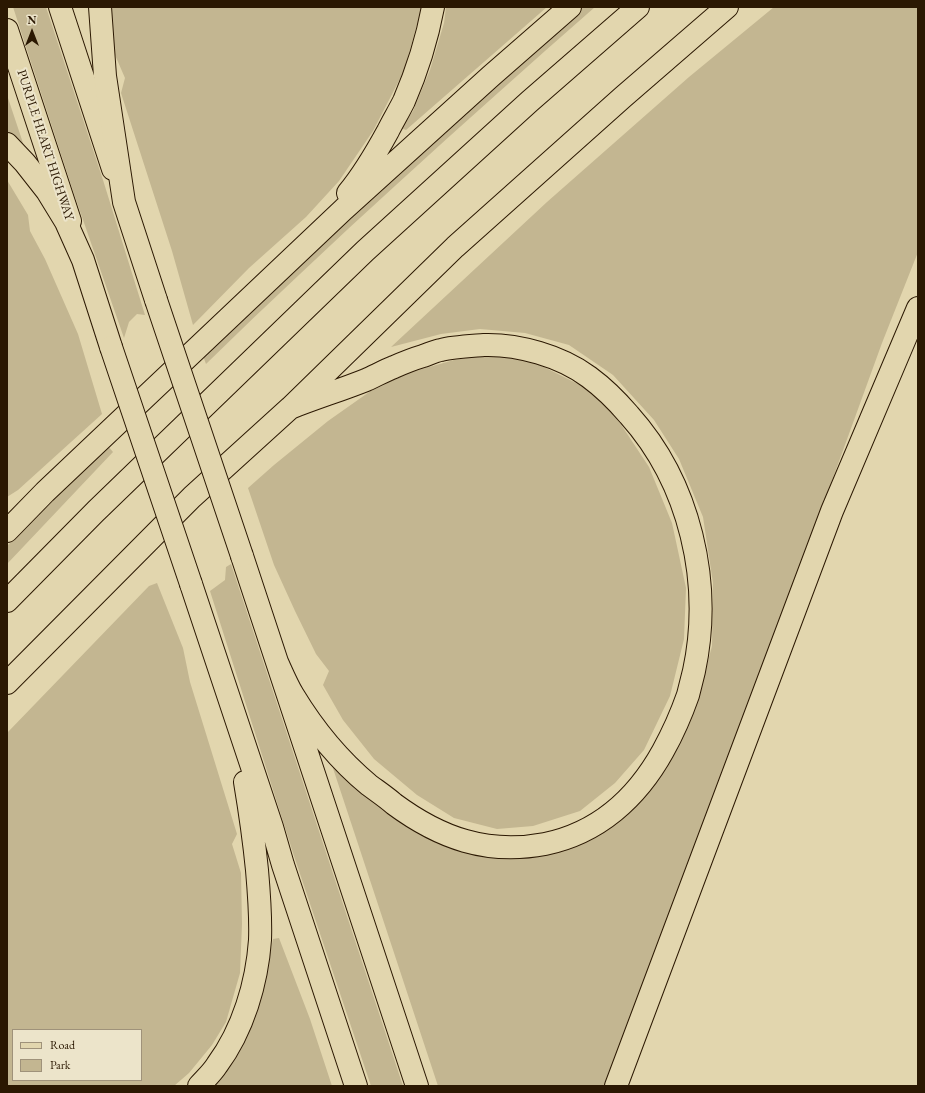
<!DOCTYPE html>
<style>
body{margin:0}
#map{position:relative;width:925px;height:1093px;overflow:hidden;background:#e2d6ae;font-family:"EB Garamond",serif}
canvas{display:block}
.frame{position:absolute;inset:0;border:8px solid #2b1802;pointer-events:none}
.legend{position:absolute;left:12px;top:1029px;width:130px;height:52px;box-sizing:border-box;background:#ece4ca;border:1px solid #9f927a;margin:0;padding:5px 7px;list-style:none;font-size:12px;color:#2b1802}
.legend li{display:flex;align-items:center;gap:8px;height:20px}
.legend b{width:20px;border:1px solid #9f927a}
.north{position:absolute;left:12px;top:12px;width:40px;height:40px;-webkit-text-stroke:3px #ece4ca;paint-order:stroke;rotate:0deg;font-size:11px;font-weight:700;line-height:16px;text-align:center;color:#2b1802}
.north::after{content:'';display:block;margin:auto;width:14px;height:18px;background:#2b1802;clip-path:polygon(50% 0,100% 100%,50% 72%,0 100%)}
</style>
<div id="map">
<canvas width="925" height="1093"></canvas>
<div class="frame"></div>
<ul class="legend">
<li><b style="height:5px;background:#e2d6ae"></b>Road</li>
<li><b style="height:11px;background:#c3b691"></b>Park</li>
</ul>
<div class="north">N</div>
</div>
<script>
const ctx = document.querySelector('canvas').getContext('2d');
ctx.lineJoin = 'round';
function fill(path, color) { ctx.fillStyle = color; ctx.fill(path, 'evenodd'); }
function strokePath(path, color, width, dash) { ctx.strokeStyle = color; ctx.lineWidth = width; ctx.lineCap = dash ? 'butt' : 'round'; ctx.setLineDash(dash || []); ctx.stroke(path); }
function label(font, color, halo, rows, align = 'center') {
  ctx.font = font + ' "EB Garamond",serif'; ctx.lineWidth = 4; ctx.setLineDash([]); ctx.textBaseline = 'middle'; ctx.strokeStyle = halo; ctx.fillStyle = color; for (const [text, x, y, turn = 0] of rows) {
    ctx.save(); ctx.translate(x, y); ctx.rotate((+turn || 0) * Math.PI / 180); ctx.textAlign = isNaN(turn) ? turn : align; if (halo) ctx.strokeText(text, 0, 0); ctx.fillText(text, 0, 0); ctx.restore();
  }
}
const green = new Path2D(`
 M13,7H46L103,180L145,315L137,314L129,322L124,338L74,194Z
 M110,7H422L404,71L373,131L339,181L306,217L249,268L193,325L172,251L121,93L125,78L115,55L111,27Z
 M446,7H547L406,130L401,128L413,111L430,70L444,23Z
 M581,7H595C463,123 332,241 206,364L202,353Z
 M774,7H918V252L882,343L785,610L675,896L627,1029L606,1086H438L324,741L375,800L507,855L629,810L667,768L695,710L712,646L713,583L703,517L679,459L654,420L613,375L569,345L525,333L480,329L441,334L391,347L547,202L689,77Z
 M7,95L31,167L7,138Z
 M7,180L28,215L30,231L45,259L78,334L102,414L18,490L7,497Z
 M499,353L536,363L592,391L620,423L649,467L672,523L686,588L684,639L670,696L644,750L615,783L580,811L533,826L497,829L454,818L417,795L374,759L343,720L323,685L329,671L316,654L295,611L274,565L248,488L274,465L328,421L372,390L408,373L454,360Z
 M107,445L113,452L7,564V546Z
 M231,564L403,1086H371L294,856L210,591L225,580L226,567Z
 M157,583L183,648L190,682L237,834L232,844L241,873L242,924L240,973L226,1022L212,1045L189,1073L174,1086H7V733L149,586ZM13,1030H141V1080H13Z
 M279,938L310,1019L332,1086H212L265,977L273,939Z`);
const major = new Path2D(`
 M60,7L113,169
 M7,30L70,221`);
const highway = new Path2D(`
 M100,7L105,76L124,202L156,300
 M7,144L25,163L47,191L66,222L83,260L111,347
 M348,193C363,175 376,153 388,131C393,121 399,111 404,101C417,71 427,39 433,7
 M7,531L45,492L344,209L491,76L570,7
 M242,556L417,1086
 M191,584L272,827L283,865L356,1086
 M7,601L96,511L365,251L530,101L638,7
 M277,662C282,673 287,685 293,695C313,728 340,761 369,785C377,791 386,797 394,804C440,838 487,855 545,844C598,833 637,798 663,751C673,733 681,715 688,695C690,687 692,679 694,671C713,582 690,483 629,415C617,401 604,388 589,377C561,356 518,344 484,345C472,346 452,347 441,350C435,351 429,354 423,356C413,359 403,363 394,367C384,371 375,376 366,380C341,390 315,398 290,408
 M7,683L192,497L290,408L455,247L623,97L727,7
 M199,1086C205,1079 212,1073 217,1065C243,1030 257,983 260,940C261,916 259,893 257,870C254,840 250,812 245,782
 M616,1086L832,511L918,308`);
const highwayBridge = new Path2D(`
 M156,300L242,556
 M111,347L191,584`);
const streetNames = [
 ["PURPLE HEART HIGHWAY",45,145,72]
];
fill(green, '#c3b691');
strokePath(major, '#2b1802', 24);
strokePath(highway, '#2b1802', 24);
strokePath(major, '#e2d6ae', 22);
strokePath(highway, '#e2d6ae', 22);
strokePath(highwayBridge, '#2b1802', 24, []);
strokePath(highwayBridge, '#e2d6ae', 22);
label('13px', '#2b1802', '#ece4ca', streetNames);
</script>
